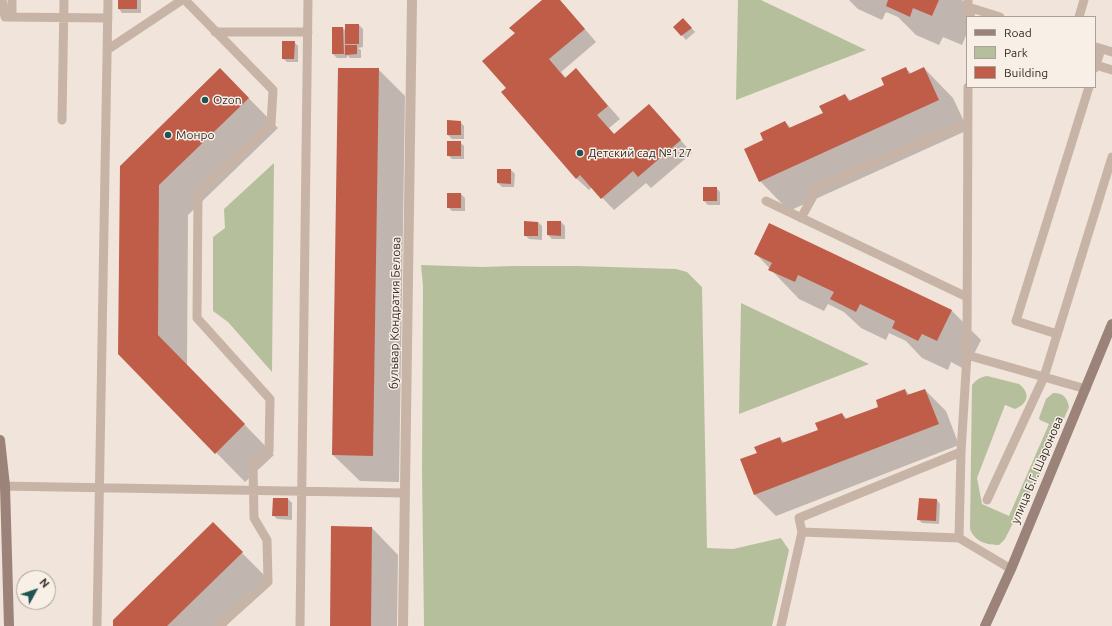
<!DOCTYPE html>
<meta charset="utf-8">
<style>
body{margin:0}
#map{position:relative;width:1112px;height:626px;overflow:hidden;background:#f0e4db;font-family:Ubuntu,sans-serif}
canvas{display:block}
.legend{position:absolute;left:966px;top:16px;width:130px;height:72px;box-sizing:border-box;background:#f8efe7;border:1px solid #aaa19a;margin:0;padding:5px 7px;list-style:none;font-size:12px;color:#352b27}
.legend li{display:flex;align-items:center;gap:8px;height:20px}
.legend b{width:20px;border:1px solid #aaa19a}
.north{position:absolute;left:16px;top:570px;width:40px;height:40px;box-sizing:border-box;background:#f8efe7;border:1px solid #aaa19a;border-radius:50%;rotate:50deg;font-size:11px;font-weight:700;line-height:16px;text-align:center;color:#352b27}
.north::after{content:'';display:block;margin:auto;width:14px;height:18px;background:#1f5453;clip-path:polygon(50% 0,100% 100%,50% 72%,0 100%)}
</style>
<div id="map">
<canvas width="1112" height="626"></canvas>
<ul class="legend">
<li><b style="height:5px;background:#9b8379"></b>Road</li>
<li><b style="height:11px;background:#b6bf9c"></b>Park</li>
<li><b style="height:11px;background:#c05d49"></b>Building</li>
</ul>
<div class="north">N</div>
</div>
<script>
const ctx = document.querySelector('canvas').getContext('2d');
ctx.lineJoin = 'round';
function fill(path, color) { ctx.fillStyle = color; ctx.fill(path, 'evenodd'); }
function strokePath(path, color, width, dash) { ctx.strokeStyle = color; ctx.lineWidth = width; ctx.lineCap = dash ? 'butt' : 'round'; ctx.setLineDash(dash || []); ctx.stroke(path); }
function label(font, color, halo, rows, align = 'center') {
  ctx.font = font + ' Ubuntu,sans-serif'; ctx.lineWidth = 3; ctx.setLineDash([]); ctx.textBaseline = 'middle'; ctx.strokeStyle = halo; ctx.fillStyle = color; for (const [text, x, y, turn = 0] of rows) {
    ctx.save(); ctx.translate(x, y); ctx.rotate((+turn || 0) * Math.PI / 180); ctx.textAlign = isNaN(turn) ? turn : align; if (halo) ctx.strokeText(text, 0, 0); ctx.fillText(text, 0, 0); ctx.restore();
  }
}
const green = new Path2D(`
 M738,0H761L866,50L736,100Z
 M274,163L272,372L228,322L213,311V237L225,228L224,209Z
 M421,265L482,267L513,266H578L676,269L687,272L702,287L707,548L733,549L781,538L789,550L772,626H424L422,471L423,286Z
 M741,303L869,364L739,414Z
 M987,376L1019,384C1031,393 1028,404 1015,409L1005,405L977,478L982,504L1009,516L1049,424L1040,420L1039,418L1046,399L1053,393C1063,393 1067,397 1069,407L1035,485L1022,505L1005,539L999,545C987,545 975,542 970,529L972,385C976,380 980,377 987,376Z`);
const shadow = new Path2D(`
 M119,0H141V13H122L119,9Z
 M543,0H560L596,42L561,72L566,78L576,69L620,119L609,128L615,135L649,105L692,153L651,188L646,183L614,210L592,187L589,190L576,178L507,89L516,33Z
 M849,0H962L976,13L974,17H967V33L962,45L943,37L939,45L916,35L898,17L886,12L882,20L858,9Z
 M687,23L695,32L686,40L675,27Z
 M359,25L363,29V47L358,48L361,50V58H350L347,55V58H337L333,54L343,28L346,31Z
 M294,42L298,46V62H287L283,58Z
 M905,68L912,74L924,68L953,98L968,130L789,211L760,181L765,140L785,122L791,128L824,114L845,95L851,101L885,86Z
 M220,69L278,128L188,215L187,365L274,455L245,482L119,353L121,166Z
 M378,69L405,96L399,482L360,481L333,455Z
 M460,122L464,126V139H452L448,135Z
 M460,142L464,146V159H452L448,155Z
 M511,170L515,174L514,187H502L498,183Z
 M716,188L720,192V205H708L704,201Z
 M461,194L465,198V211H452L448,207Z
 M525,222H538L542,226V240L529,239L525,235Z
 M548,222H561L565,226V239H552L548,235Z
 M756,254L951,310L981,340L966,370L951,362L948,370L922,358L906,341L889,333L886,340L861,328L844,312L828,304L824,311L799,299Z
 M905,390L910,395L925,390L946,411L959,445L776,516L754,494L758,453L779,438L785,443L819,430L842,414L847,419L880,407Z
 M288,499L292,503V520L277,519L273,515Z
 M937,500L940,504L939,524L922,523L918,519Z
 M213,524L271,582L226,626H114Z
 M372,528L398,555L397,626H331Z`);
const building = new Path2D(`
 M118,0H137V9H118Z
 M542,0H560L585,29L549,59L565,78L576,68L608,106L597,115L614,134L649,104L681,140L638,177L633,171L601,199L580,175L576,179L501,92L506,88L482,61L515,33L509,28Z
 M888,0H939L932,16L913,8L910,17L886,6Z
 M683,18L692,28L681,36L673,27Z
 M345,24H359V44H345Z
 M332,27H343L344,54H332Z
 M282,41H295L294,59H282Z
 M345,45H357V54L345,55Z
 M906,67L909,74L924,67L939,100L759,182L744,149L763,140L760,133L785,121L789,128L823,113L819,106L845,94L849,101L884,85L881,78Z
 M220,68L249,98L159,185L158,335L245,424L215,454L118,354L120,166Z
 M338,68H379L373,456L332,455Z
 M447,120L461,121V135H447Z
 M447,141H461V156H447Z
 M497,169H511V184L497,183Z
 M703,187H717V201H703Z
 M447,193H461V208H447Z
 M524,221L538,222V236H524Z
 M547,221H561V236L547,235Z
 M769,223L952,310L937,341L922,334L918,341L892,328L895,321L860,304L856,312L830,299L834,292L798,275L795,282L768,270L772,263L754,254Z
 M905,389L907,395L925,389L939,424L754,495L740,459L757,453L754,447L780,437L782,443L818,430L815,423L842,413L845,419L878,407L876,400Z
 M273,498H288V516H272Z
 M919,498L937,499L936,521L917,520Z
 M213,522L243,552L167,626H113V620Z
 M331,526L372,527L371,626H330Z`);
const lane = new Path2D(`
 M2,0L5,17L108,18
 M185,0L273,90L271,124L198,193L197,318L270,399L269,451L253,466L254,518L267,540L268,582L219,626
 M968,0V17
 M968,7L1000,17
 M12,17V0
 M1079,17L1084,0
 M215,32H308
 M1096,47L1112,52
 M107,50L182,0
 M1096,65L1112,70
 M1095,68L1101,49
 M62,120L64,0
 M766,201L967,297
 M801,218L818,187L967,123
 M1057,334L1016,321L1089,87
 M967,355L1086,389
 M0,486L405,493
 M987,500L1044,377L1112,157
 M802,532L959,538L1011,569
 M959,538L961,452L967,355L968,87
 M97,626L108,0
 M300,626L308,0
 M781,626L802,532L799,518L961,452`);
const street = new Path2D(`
 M403,626L412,0`);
const secondary = new Path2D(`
 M0,440L5,486L9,626
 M985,626L1011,569L1112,324`);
const markers = [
 [205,100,4,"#1f5453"],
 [168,135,4,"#1f5453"],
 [580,153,4,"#1f5453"]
];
const poiNames = [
 ["Ozon",213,100],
 ["Монро",176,135],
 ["Детский сад №127",588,153]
];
const streetNames = [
 ["бульвар Кондратия Белова",395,313,-89],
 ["улица Б.Г. Шаронова",1037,470,-67]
];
fill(green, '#b6bf9c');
fill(shadow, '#0003');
fill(building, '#c05d49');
strokePath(lane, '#c8b4a7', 9);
strokePath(street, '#c8b4a7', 10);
strokePath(secondary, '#9b8379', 10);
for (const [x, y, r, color] of markers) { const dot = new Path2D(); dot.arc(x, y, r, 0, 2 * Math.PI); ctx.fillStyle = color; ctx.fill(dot); strokePath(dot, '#f8efe7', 1.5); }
label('12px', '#352b27', '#f8efe7', poiNames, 'left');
label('12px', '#352b27', '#f8efe7', streetNames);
</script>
